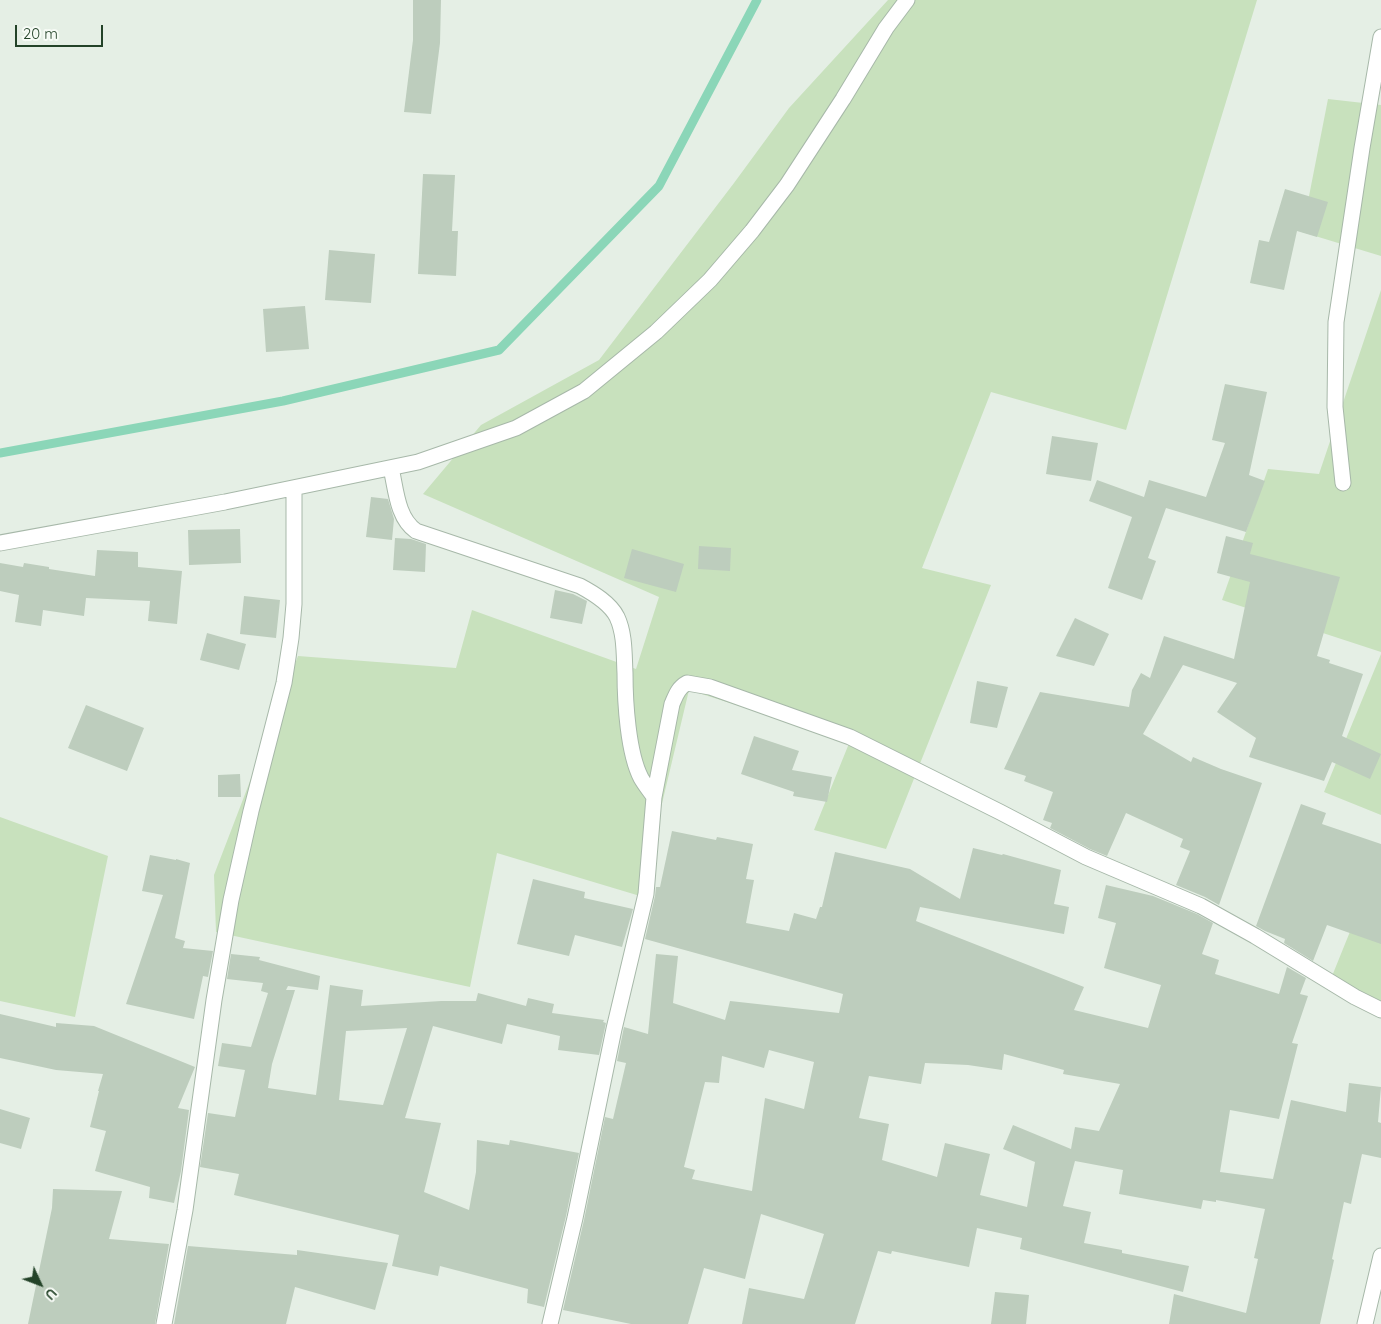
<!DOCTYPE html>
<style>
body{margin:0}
#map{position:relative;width:1381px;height:1324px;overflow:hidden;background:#e5efe5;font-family:Quicksand,sans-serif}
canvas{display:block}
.north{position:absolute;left:15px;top:1259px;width:50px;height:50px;-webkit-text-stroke:4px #f7fbf6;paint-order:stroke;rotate:133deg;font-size:14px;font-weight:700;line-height:20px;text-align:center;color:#234328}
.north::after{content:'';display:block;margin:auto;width:18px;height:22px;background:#234328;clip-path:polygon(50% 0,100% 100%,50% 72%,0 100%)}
.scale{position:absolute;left:15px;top:25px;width:88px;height:22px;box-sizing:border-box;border:2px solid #234328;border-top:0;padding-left:6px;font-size:15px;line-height:18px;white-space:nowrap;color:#234328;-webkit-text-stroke:4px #f7fbf6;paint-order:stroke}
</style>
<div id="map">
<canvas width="1381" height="1324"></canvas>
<div class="north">U</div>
<div class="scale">20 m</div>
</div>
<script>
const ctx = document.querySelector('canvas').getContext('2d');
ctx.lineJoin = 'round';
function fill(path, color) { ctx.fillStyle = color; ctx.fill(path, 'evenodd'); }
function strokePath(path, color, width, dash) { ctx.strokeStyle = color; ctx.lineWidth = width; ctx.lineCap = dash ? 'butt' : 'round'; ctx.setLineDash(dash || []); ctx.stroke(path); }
const green = new Path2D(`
 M888,0H1257L1126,430L991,392L922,568L991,585L886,849L814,830L850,741L689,690L640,896L497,853L470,987L216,932L214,875L298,656L456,668L472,610L636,669L659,597L423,494L481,425L599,360L734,183L789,108Z
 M1328,99L1381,105V256L1302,232Z
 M1381,290V652L1222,600L1268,469L1319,474Z
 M1381,654V815L1324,792Z
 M0,817L108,856L75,1017L0,1001Z
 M1381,855V1015L1328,986Z`);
const stream = new Path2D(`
 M0,453L283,401L499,350L659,186L757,0`);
const building = new Path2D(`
 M413,0H441L440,43L431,114L404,112L413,40Z
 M423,174L455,175L452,231H458L456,276L418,274Z
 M1285,189L1328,202L1317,237L1297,231L1284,290L1250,283L1259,240L1269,242Z
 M329,250L375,254L371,303L325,300Z
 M305,306L309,349L266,352L263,309Z
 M1225,384L1267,392L1249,475L1265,481L1246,532L1166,508L1148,558L1156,561L1142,600L1108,588L1132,517L1089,501L1097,480L1144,497L1149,480L1206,497L1225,443L1212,440Z
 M1052,436L1098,443L1091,481L1046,474Z
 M371,497L388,499L394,519L392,540L366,537Z
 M240,529L241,563L189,565L188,530Z
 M1226,536L1253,543L1250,554L1340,577L1317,656L1330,660L1329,663L1363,674L1342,736L1381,754L1370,779L1332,762L1324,781L1249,757L1256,738L1217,712L1237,683L1183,665L1143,734L1191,762L1193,757L1221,769L1262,783L1219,905L1205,897L1176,885L1190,851L1180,847L1183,839L1126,813L1107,856L1090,849L1050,828L1052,823L1043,820L1053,792L1024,781L1026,776L1004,769L1040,692L1129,707L1132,690L1141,673L1150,678L1164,636L1234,659L1250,582L1217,573Z
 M395,538L411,539L426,544L425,572L393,570Z
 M699,546L731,548L730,571L698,569Z
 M632,549L684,564L676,592L624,578Z
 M97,550L138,552V567L182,571L177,624L148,621L150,601L86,598L84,616L43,610L41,626L15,622L19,595L0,591V563L23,567L24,563L49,567V569L95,576Z
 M555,590L573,594L587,601L582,624L550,618Z
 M244,596L280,600L276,638L240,634Z
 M1075,618L1109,634L1094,666L1056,656Z
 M207,633L246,644L239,670L200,660Z
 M977,681L1008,687L997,728L970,723Z
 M86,705L144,728L127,771L68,748Z
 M754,736L799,751L792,770L832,777L827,802L793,796L794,792L741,774Z
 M240,774L241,797H218V775Z
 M1301,804L1326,813L1322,824L1381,844V944L1327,925L1313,961L1284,943L1285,939L1265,931L1256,926Z
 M672,831L716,840L717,837L753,844L746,879L754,880L746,923L789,931L794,913L816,919L820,907H822L835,852L910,869L960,899L973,848L1002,855L1003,854L1061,870L1054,904L1069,907L1064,934L920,907L916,921L1084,987L1074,1010L1148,1028L1161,985L1104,968L1116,923L1098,918L1106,885L1153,896L1197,914L1213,923L1202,954L1219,960L1215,974L1279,994L1287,967L1306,978L1300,994L1308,996L1292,1043L1298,1044L1279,1119L1230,1110L1220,1172L1273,1179L1291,1100L1346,1112L1349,1083L1381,1087L1378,1122L1381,1123V1158L1362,1154L1351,1204L1344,1202L1332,1259L1334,1260L1320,1324H1169L1174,1294L1246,1313L1258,1259L1254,1258L1265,1209L1216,1200V1202L1203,1200L1201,1209L1119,1194L1123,1170L1075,1161L1063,1206L1091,1212L1084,1243L1122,1250V1253L1189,1266L1183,1292L1020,1249L1022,1238L977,1228L969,1267L892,1251L891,1254L878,1251L855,1324H742L749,1288L804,1299L824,1234L761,1214L745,1279L704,1268L688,1324H631L563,1310L584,1220L605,1117L613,1119L626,1063L617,1061L624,1027L648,1034L656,954L678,956L673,1003L725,1020L730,1001L839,1013L843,994L645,939L655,896L656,887H660ZM769,1050L814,1062L804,1109L765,1098L752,1191L692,1179L695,1170L684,1167L705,1082L719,1083L722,1056L764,1068ZM1004,1054L1064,1070L1063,1074L1120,1084L1099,1131L1075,1127L1071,1149L1013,1125L1003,1149L1035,1162L1027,1207L980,1195L990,1154L945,1143L937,1177L882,1160L889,1124L859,1118L869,1076L921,1084L925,1063L968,1065L1002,1070Z
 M150,855L176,860V859L190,863L175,938L185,941L183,948L213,951L208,977L203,976L194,1019L126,1004L163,895L142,891Z
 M533,879L585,892L584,898L633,909L622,947L575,935L569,956L517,944Z
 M231,954L260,957L259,960L320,976L318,990L288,986L286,990H295L272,1064L268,1088L316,1095L330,985L363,990L361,1006L441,1001H476L478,993L526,1006L528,998L554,1004L552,1013L604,1020L603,1022L606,1023L599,1055L558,1050L560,1036L507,1024L502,1044L433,1026L405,1118L441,1123L424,1192L469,1210L476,1172L477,1140L509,1145L510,1140L579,1153L566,1216L544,1307L527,1303L528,1289L440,1266L438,1276L392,1266L399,1235L234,1195L239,1174L200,1167L208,1113L235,1117L245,1070L218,1066L222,1043L251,1047L268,993L261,991L263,983L227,979ZM407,1028L383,1105L339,1100L346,1031Z
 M0,1014L56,1027V1023L94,1026L195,1067L178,1108L189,1110L181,1171L174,1203L149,1198L150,1187L95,1171L106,1131L90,1127L99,1091H98L103,1074L56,1070L0,1058Z
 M0,1109L30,1118L21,1149L0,1143Z
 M53,1189L122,1191L109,1239L169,1244L155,1324H28L52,1208Z
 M188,1246L297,1255V1250L388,1263L375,1310L295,1287L286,1324H174Z
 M995,1292L1029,1295L1026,1324H991Z`);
const minor = new Path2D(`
 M391,468C396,489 397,518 416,531L580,586C593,593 610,603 617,617C625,634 624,655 625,673C625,702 628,753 641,778C645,785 650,791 654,797
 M1343,483L1335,407L1336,322L1362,148L1381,37
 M0,543L225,502L418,462L516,428L584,391L656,332L710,280L752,231L787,185L843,99L886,28L907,0
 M164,1324L185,1210L214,1000L231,900L251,811L284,683L291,638L294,604V488
 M550,1324L575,1218L614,1029L646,894L654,797L672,704C676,695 678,688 687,683L710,687L850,737L1000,812L1086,857L1201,906L1255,936L1355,997L1381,1010
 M1365,1324L1381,1256`);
fill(green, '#c8e1bd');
strokePath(stream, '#8bd6b8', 9);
fill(building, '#bdcdbd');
strokePath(minor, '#a7b8a9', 17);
strokePath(minor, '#fff', 15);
</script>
